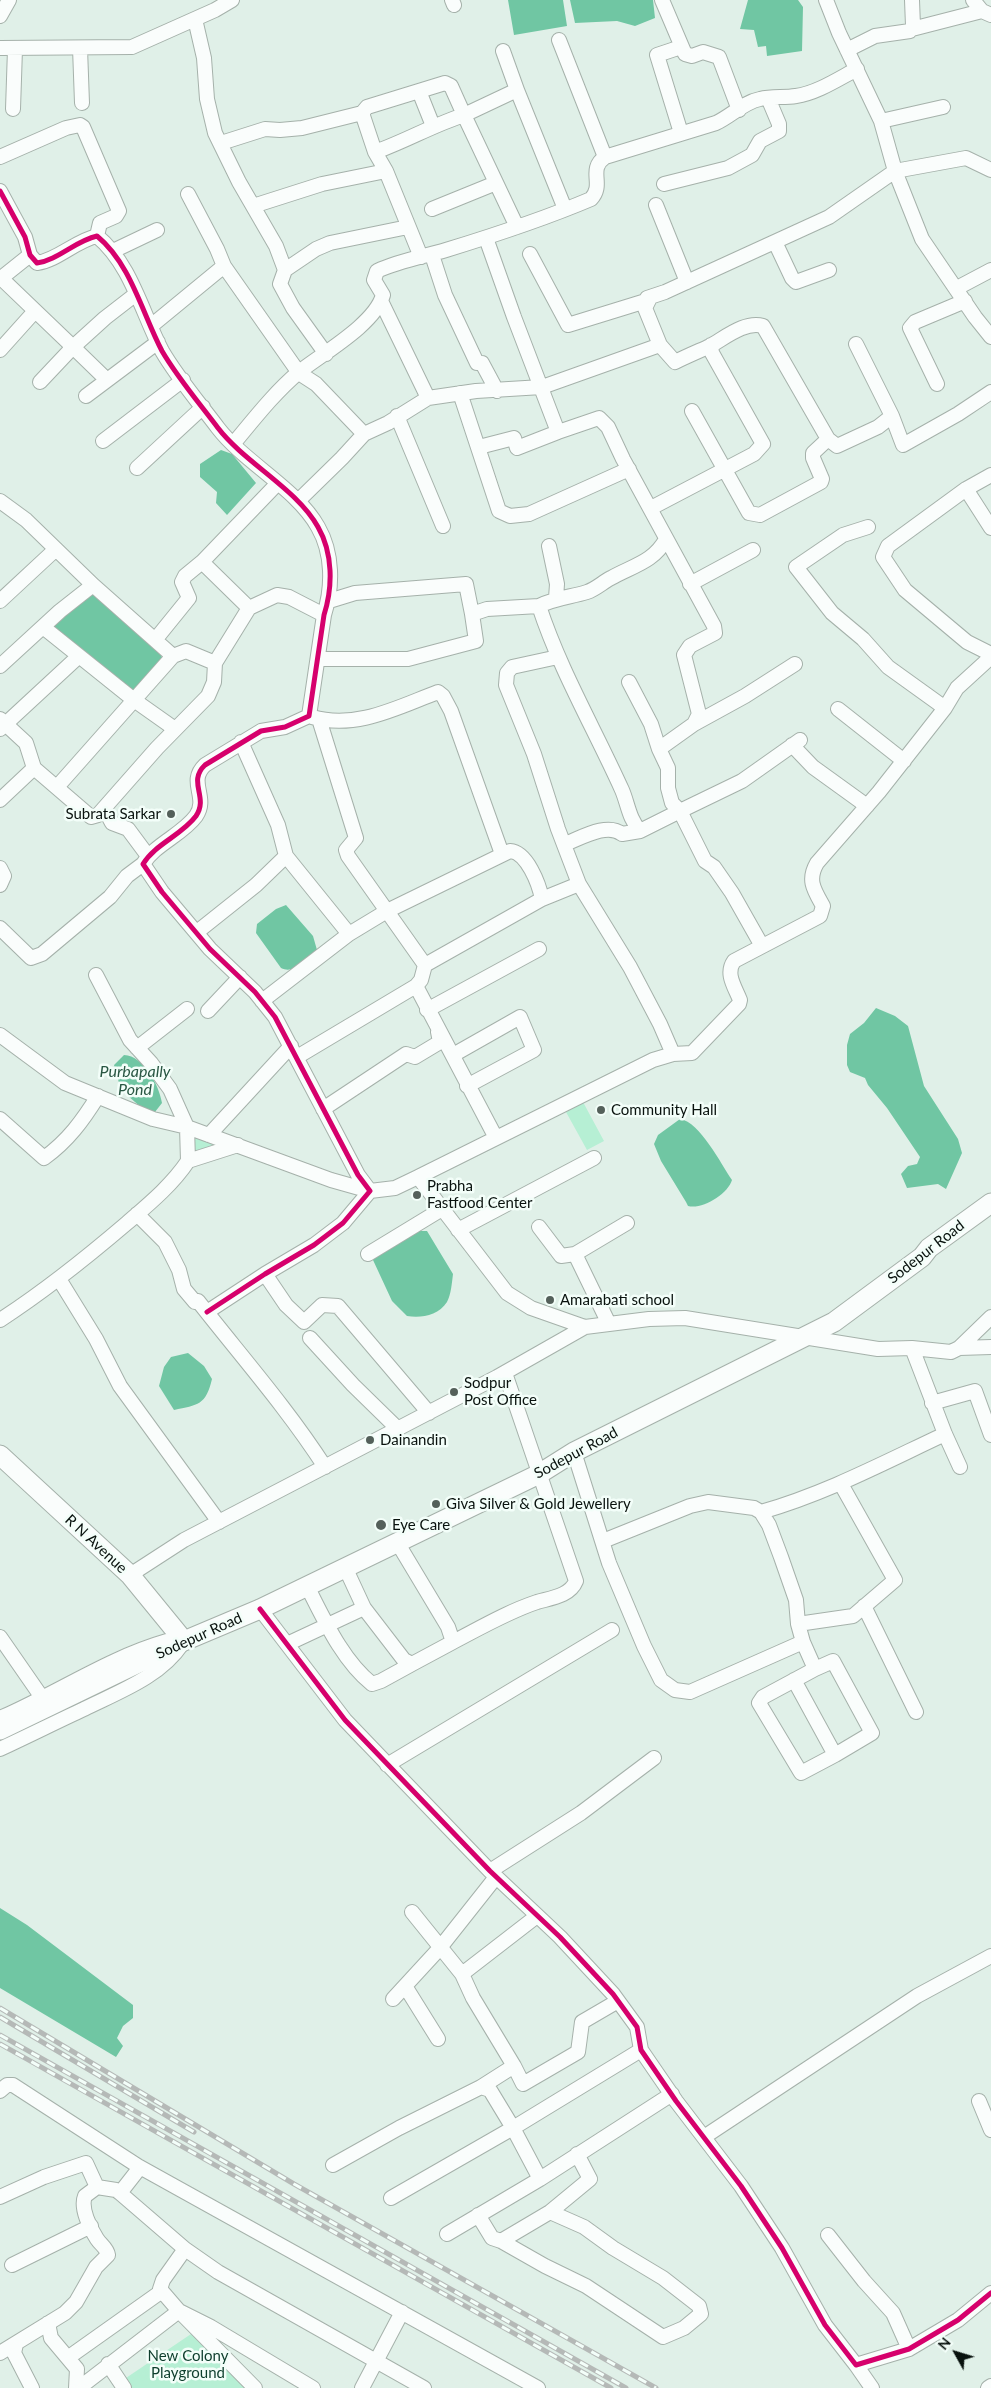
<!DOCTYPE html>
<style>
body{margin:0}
#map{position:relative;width:991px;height:2388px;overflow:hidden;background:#e0f0e8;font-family:Lato,sans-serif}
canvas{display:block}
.north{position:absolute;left:931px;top:2328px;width:50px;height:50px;-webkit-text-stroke:4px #f3fef9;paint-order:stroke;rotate:309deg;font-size:14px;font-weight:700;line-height:20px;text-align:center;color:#09120e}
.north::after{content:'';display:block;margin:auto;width:18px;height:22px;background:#09120e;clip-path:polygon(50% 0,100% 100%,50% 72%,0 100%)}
</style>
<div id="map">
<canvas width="991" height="2388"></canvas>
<div class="north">N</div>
</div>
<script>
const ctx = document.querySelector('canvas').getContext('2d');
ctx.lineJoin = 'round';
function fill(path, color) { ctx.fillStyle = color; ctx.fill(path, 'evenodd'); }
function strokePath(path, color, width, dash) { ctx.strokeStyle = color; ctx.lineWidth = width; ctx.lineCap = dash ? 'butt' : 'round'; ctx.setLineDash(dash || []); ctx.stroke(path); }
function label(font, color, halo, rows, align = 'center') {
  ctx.font = font + ' Lato,sans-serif'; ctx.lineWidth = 5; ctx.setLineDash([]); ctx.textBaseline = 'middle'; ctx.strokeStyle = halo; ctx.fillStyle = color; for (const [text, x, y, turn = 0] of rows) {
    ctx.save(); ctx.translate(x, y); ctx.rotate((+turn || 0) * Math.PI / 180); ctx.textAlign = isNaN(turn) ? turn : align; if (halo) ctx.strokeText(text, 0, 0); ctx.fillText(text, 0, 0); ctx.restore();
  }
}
const green = new Path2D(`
 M583,1102L604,1141L587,1150L566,1112Z
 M190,1129L229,1144L191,1157Z
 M191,2334L246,2388H128L123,2380Z`);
const water = new Path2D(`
 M508,0H563L567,26L514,35Z
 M570,0H653L655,18L635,26L617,21L575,23Z
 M748,0H798L803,7L802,51L767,56L766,46L758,47L754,30L740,29Z
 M221,450L232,454L256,483L227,515L216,503L217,492L200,477V464Z
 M92,592L160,652L163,661L135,691L126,692L51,625Z
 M286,905L313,936L317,950C307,958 295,975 281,968L256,933L257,924L276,909Z
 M876,1008L895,1016L908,1026L924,1086L958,1139L962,1153L946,1189L938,1184L907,1188L901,1174L908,1166L917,1164L920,1157L887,1108L868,1085L865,1078L850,1072L847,1065V1045L850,1034L864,1023Z
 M124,1055C144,1056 159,1085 162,1103L155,1112L149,1114L121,1090L114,1065Z
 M680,1119C700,1122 721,1164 732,1180C728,1194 702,1210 688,1206L686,1202L661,1161L654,1144L658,1135Z
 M409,1231H427L453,1274C452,1282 451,1295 447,1302C438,1316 421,1318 407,1316L392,1301L373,1260L378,1253Z
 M188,1353L204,1366L212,1379C206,1405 198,1405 174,1410L159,1386L164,1367L171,1357Z
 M0,1908L27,1925L133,2005V2018L123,2026L117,2038L123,2046L116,2057L0,1988Z`);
const minor = new Path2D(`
 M452,0L454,5
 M662,0L685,54L692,56L703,52L719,57L739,110
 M826,0L839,33L881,121L895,171L922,239L975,317L991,337
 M973,0L982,11L991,15
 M0,16L9,0
 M195,19L204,58L207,99L215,133L239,182L276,246L285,270L280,284L293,308L326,354
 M912,29L982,11
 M559,40L605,157
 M681,47L657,55L681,133
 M0,48L132,47L215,10L232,0
 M80,48L82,103
 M847,50L875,36L910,31L913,26L912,0
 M517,90L565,209
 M419,91L433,126
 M13,109L15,49
 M881,121L943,107
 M221,143L265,129L280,130L302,128L362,113
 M375,152C406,141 433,125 464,115L517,227
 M0,157L66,128L80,125L83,127L119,211L116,216L100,223L97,236
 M664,184L728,168L752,155L760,141L779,131V124L768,98
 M0,191L25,237L30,255L37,263C58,260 75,241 97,236C131,264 142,313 162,351C177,377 200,404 218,428C245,463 297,489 318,527C333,553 333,587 324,615L309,716L285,727L261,731L205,765C187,782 209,797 196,816C182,835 155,844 143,864L162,892L210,949L255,992L275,1017L358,1175L370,1191L343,1223L314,1245L265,1274L207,1312
 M656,205L687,282
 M253,206L322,184L386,171
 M432,209L496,183
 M486,238L514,317L558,432L599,418L608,427L623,459L714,626L715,633L690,646L684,655L699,714L694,724L659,749L668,768V788L672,803L680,811L742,781L800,740
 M775,242L792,278L796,282L829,270
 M113,251L157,230
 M530,254L568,325L649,300
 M432,255L445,295L477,363H482L497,391
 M421,257L386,171L375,152L362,113L367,107L445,83L451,86L464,115L517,90L503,51
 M224,266L299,373L316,384L364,434
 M285,270L316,249L330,243L408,227
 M1,278L73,347L105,318L136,294
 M0,279L30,255
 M957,288L991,270
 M381,301L428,398
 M151,326L224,266L217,249L188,194
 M856,344L892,416L878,427L837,446L828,439L763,326C745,321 726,337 710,346C699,351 687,356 675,362L660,345L645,308L649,300L647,298L665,292L829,217L895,171L966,158L991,170
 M0,350L35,311
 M40,382L73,347L107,380
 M937,384L910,328L915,322L965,301
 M460,393L499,511L510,516L529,514L629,469
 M86,396L158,342
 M692,411L749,513L760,515L821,482L822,479L813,458V453L828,439
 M397,416L443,526
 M892,416L903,445L958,414L991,392
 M103,441L183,380
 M234,443C254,419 275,392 299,372C323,353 375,324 383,295L374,280L377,271C399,261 422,257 446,250C495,235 544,219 591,199C605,184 587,170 605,157L716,123C731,116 744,102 760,99C772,96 784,98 796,96C817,93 838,79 857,69
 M479,447L514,438L517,448L558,432
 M137,468L203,407
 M991,475L966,489L888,546L883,557L905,590L967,642L991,654
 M966,489L991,528
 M0,501L26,520L93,585
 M298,501L342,458L364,434L388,423L428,398L476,391L542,387L660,345
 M651,508L754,454L763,444L712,353L711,345
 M868,527L843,535L796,567L832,613L863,639L888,667L945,708
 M666,539C654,562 632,566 611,578C603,582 596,589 587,592C571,597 555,598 539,606C560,670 594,728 622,790C628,804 629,819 640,831L680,811L705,861L714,867L732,893L762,946
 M549,546L557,584L556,598
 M690,584L753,550
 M0,601L56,549
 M329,601L355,593L466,584L472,614L487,609L539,606
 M249,608L277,595L289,597L324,615
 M43,627L134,700L175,729
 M155,640L189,598L182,582L185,576L202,562
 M173,656L186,651L215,663
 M558,657L512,667L507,673L506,685L534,754L558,829L579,884L630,967L660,1024L673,1054
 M318,659H408L476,641L472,614
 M0,666L60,611L93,585L173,656L57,787
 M629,682L651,724L659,749
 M838,709L904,761
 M312,717C356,730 398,707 438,692L443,696L451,711L502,854
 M0,719L26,743L34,768L91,817L98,815L157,748L208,696L214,682L215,663L249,608L202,562L277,484
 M319,719L356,838L346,850L348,856L425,965L421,980L416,986L496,1138
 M694,724L745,696L795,664
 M0,729L79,656
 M792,745L813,767L867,806
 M0,800L34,768
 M104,808L112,823L128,829L148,856
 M565,844C581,838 607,822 622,834L640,831
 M286,856L349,934
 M0,868L4,876L0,885
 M0,928L31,958L42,954L110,897L127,876L143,864
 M197,932L256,885L286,856L278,825L241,742
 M425,965L542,899
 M262,1001L349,934L387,911L510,851C527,852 539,884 542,899L579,884
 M427,1010L539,949
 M208,1011L240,977
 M0,1035L65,1083L153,1119L187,1127L331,1180L370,1191L395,1188L418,1177L507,1293L531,1308L585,1327L649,1319L685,1318L878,1349L912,1348L951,1352L959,1348L991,1347
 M137,1048L187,1009
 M453,1055L520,1017L534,1050L467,1086
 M297,1057L416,986
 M323,1109L406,1054L415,1057L440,1042L438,1032
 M0,1119L44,1158C68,1141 83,1120 98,1096
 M209,1135L291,1046
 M188,1161L238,1145
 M418,1177L653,1060L673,1054L692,1053L739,1004L740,1000C735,987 725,974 734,961L820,916L823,906C814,890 807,880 817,863L879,792L945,708L957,688L991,657
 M137,1214L165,1242L179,1270L184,1289L195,1302L198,1301C241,1356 287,1408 325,1467
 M539,1227L561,1256L575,1254L609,1324
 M458,1230L594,1158
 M368,1254L442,1209
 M575,1254L627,1223
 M265,1274L286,1305L304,1322L322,1305L338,1306L429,1413
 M59,1279L96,1339L120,1386L219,1522
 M0,1320C45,1291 86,1258 127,1223C149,1204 172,1185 188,1161L187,1127L170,1089L151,1063L130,1040L96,975
 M310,1338L353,1385L398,1429
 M912,1348L945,1434L960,1467
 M959,1348L991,1317
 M932,1403L975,1391L991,1435
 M574,1452L609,1563L644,1646L661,1680L675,1690L690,1692L803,1642L798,1624L796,1600L781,1557L769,1525L761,1512L754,1508L708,1502L690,1506L603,1541
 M761,1512C827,1493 883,1463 945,1434
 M345,1567L364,1608L404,1660L412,1664L453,1642L448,1627L397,1542
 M130,1575L184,1540L497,1377L585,1327
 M307,1586C324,1619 342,1660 372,1684L381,1681L412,1664
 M864,1606L916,1712
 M260,1609L345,1720L490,1871L560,1937L613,1994L637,2027L641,2050L676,2101L741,2186L782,2248L825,2325L856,2365L909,2349L958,2320L991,2293
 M798,1624L853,1616L895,1580L841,1484
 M0,1637L43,1699
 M453,1642C480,1628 507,1612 537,1602C551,1598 570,1596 576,1581L505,1373
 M287,1644L364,1608
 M815,1669L763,1697L759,1703L801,1773L835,1755
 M794,1680L835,1755L872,1733L833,1661L815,1669L803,1642
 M0,1718C56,1694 108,1658 167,1641
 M0,1749C28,1736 56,1722 84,1709C118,1692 160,1677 182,1644
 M387,1765L612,1630
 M490,1871L581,1813L654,1758
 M412,1912L462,1974L473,1998L514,2066L481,2087
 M462,1974L537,1916
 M405,1986L438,2039
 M393,1999L439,1949L496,1877
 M514,2066L523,2084L578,2052L582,2022L618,2001
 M0,2091L7,2085H13L138,2166L538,2388
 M979,2101L991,2130
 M704,2137L917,1996L991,1956
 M333,2165L399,2128L481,2087L490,2090L513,2128L641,2050
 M138,2166V2170L120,2193L185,2249L218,2272L424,2388
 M540,2179L672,2094
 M0,2197L44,2177L86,2163L97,2187L116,2190L120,2193
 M391,2198L513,2128L540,2179L447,2234
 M478,2215L492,2238L501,2241L550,2212L590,2179L577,2154
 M828,2235L864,2281L893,2313L909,2349
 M501,2241L545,2266L586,2286L663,2337L684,2328L701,2314L699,2306L663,2278L613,2248L584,2227L550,2212
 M185,2249L163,2280L160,2289L179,2311L255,2388
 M12,2265L91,2226
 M48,2323L51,2338L77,2369L76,2388
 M16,2344L14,2353L32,2388
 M0,2353L65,2313L76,2302L96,2267L108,2255C107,2248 101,2245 97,2239C90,2228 80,2208 85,2196L97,2187
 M69,2357L162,2291
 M108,2364L124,2388
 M856,2365L872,2388
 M79,2388L179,2311L211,2327L313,2388
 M362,2388L402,2312
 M988,2388L991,2386`);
const major = new Path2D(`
 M0,1455L130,1575L184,1641
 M0,1730L184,1641L260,1609L539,1474L574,1452L834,1322L922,1257L929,1248L991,1203`);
const rail = new Path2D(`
 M0,2008L294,2184L656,2388
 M0,2017L194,2132
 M0,2035L626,2388
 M0,2044L611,2388`);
const cycleway = new Path2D(`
 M0,191L25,237L30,255L37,263C58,260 75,241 97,236C131,264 142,313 162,351C177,377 200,404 218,428C245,463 297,489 318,527C333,553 333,587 324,615L309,716L285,727L261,731L205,765C187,782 209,797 196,816C182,835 155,844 143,864L162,892L210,949L255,992L275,1017L358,1175L370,1191L343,1223L314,1245L265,1274L207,1312
 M260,1609L345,1720L490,1871L560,1937L613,1994L637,2027L641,2050L676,2101L741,2186L782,2248L825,2325L856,2365L909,2349L958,2320L991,2293`);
const markers = [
 [171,814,5,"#54605a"],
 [601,1110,5,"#54605a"],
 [417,1195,5,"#54605a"],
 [550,1300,5,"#54605a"],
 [454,1392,5,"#54605a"],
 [370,1440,5,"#54605a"],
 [436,1504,5,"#54605a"],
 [381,1525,6,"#54605a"]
];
const poiNames = [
 ["Subrata Sarkar",161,814,"right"],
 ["Community Hall",611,1110],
 ["Prabha",427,1186],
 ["Fastfood Center",427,1203],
 ["Amarabati school",560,1300],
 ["Sodpur",464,1383],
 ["Post Office",464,1400],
 ["Dainandin",380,1440],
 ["Giva Silver & Gold Jewellery",446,1504],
 ["Eye Care",392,1525]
];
const streetNames = [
 ["Sodepur Road",926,1252,-38],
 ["Sodepur Road",576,1453,-28],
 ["R N Avenue",96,1544,43],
 ["Sodepur Road",199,1636,-24]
];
const parkNames = [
 ["New Colony",188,2356],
 ["Playground",188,2373]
];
const waterNames = [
 ["Purbapally",135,1072],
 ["Pond",135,1090]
];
fill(green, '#b6efd4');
fill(water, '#70c6a3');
strokePath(minor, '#a5b1aa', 16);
strokePath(major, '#a5b1aa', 21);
strokePath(minor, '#fafdfc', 14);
strokePath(major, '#fafdfc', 19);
strokePath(rail, '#b5b9b7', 5);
strokePath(rail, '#f3fef9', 3, [9]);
strokePath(cycleway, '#d6006c', 5);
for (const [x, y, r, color] of markers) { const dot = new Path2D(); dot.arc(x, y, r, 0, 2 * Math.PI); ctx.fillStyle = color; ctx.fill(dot); strokePath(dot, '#f3fef9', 2); }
label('15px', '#09120e', '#f3fef9', poiNames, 'left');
label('15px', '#09120e', '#f3fef9', streetNames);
label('15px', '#0d3e2c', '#f3fef9', parkNames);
label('italic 16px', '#295743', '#f3fef9', waterNames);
</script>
